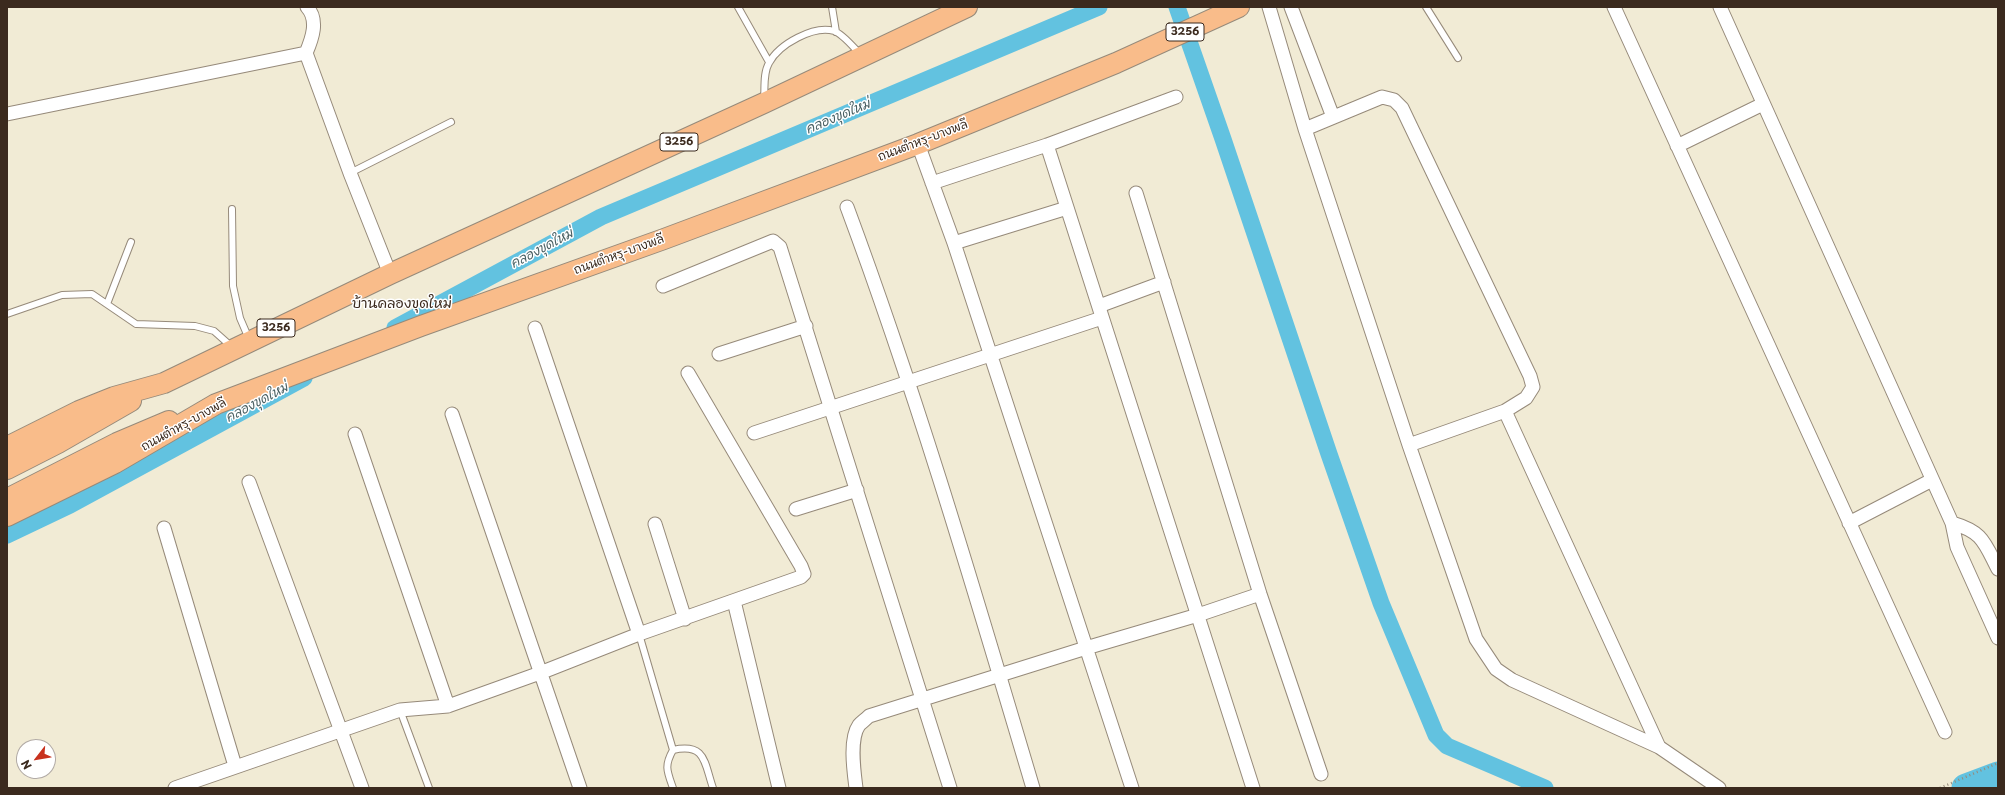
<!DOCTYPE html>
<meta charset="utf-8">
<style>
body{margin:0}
#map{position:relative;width:2005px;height:795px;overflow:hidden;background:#f1ebd5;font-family:"Playpen Sans",sans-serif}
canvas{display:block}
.frame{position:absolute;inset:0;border:8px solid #3b2a1e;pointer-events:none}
.north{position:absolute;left:16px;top:739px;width:40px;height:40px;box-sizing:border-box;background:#fff;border:1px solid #b1aaa5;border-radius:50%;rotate:239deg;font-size:11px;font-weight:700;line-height:16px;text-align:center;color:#3b2a1e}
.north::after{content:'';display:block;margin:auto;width:14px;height:18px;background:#c8321e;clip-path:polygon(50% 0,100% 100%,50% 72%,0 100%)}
</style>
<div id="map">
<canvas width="2005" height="795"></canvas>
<div class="frame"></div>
<div class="north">N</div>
</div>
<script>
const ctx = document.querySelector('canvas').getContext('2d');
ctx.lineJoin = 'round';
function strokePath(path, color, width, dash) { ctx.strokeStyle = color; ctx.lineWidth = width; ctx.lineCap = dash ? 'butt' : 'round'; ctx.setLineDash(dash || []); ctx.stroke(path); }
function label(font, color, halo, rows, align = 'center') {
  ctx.font = font + ' "Playpen Sans","Playpen Sans Thai",sans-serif'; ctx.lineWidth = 3; ctx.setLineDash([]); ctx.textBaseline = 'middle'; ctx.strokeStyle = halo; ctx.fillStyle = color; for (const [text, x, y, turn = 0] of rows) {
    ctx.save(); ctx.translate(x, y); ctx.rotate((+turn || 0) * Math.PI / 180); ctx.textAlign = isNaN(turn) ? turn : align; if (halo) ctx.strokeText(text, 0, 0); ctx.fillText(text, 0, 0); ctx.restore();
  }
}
const canal = new Path2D(`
 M1177,7L1223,139L1329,454L1381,603L1436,735L1447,746L1545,788
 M395,328L601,217L1099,7
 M7,535L70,505L304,378`);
const river = new Path2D(`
 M1966,788L1998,776`);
const path = new Path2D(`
 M1940,788L1998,763`);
const lane = new Path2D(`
 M738,7L769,62
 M832,7L836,32
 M1426,7L1458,58
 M764,99C765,88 763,73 769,63C779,44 814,25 834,31C843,34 853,47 860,54
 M350,173L451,122
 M232,209L233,286L240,318L249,339
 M107,304L131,242
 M7,314L62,295L92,294L136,324L195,326L214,331L232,347
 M639,634L673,750C706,743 704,762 713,788
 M400,710L429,788
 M673,750C664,766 667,771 673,788`);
const street = new Path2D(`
 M1269,7L1305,129L1409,445L1476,639L1496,669L1512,680L1659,747L1719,788
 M1291,7L1333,117
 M1614,7L1945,732
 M1720,7L1952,523C1983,532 1984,542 1998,569
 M306,53C312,39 319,20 307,7
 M7,114L306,53L350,173L390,274
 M1305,129L1382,97L1394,100L1402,108L1530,376L1533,387L1526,398L1505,411L1409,445
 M918,144L954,243L1132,788
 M1047,145L1253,788
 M1677,146L1763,104
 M932,183L1047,145L1176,97
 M1136,193L1260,594L1321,774
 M847,207C918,398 975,593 1033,788
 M954,243L1067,208
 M663,286L773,241L780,247L950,788
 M1099,306L1164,282
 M535,328L639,634
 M719,354L806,326
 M1505,411L1659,747
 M452,414L580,788
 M754,433L1102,318
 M355,434L448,706
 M249,482L362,788
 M796,509L857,490
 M1849,523L1932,480
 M1952,523L1957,547L1998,638
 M655,524L685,619
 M164,528L235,766
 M734,601L779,788
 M175,788L400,710L448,706L540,673L639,634L801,577L804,574L801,566L688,373
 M856,788C854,772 849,739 859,725C862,722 866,719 869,716L1086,648L1198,615L1260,594`);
const primary = new Path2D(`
 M7,447L79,411L114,397L164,383L390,274L764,103L967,7
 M7,469L58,443L131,401
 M7,499L117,443L169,421
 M7,516L115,463L216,404L421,326L664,239L918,144L1116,63L1239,7`);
const shields = [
 [1185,32,38],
 [679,142,38],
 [276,328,38]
];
const shieldNames = [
 ["3256",1185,32],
 ["3256",679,142],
 ["3256",276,328]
];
const streetNames = [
 ["ถนนตำหรุ-บางพลี",923,141,-21],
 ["ถนนตำหรุ-บางพลี",619,255,-20],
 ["ถนนตำหรุ-บางพลี",184,425,-29]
];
const waterNames = [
 ["คลองขุดใหม่",838,117,-23],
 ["คลองขุดใหม่",542,249,-28],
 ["คลองขุดใหม่",257,403,-28]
];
const quarterNames = [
 ["บ้านคลองขุดใหม่",402,304]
];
strokePath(canal, '#62c2e0', 17);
strokePath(river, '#62c2e0', 29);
strokePath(lane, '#968a7a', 8);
strokePath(street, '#968a7a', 15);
strokePath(primary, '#968a7a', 22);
strokePath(path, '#968a7a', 2.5, [1, 3]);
strokePath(lane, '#fff', 6);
strokePath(street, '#fff', 13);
strokePath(primary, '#f9bc8a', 20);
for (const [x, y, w] of shields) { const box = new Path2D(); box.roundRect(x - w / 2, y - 9, w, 18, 3); ctx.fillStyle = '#fff'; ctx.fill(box); strokePath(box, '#3b2a1e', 1); }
label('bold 11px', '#3b2a1e', null, shieldNames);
label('12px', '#3b2a1e', '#fff', streetNames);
label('italic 13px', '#495f62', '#fff', waterNames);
label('14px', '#3b2a1e', '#fff', quarterNames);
</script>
